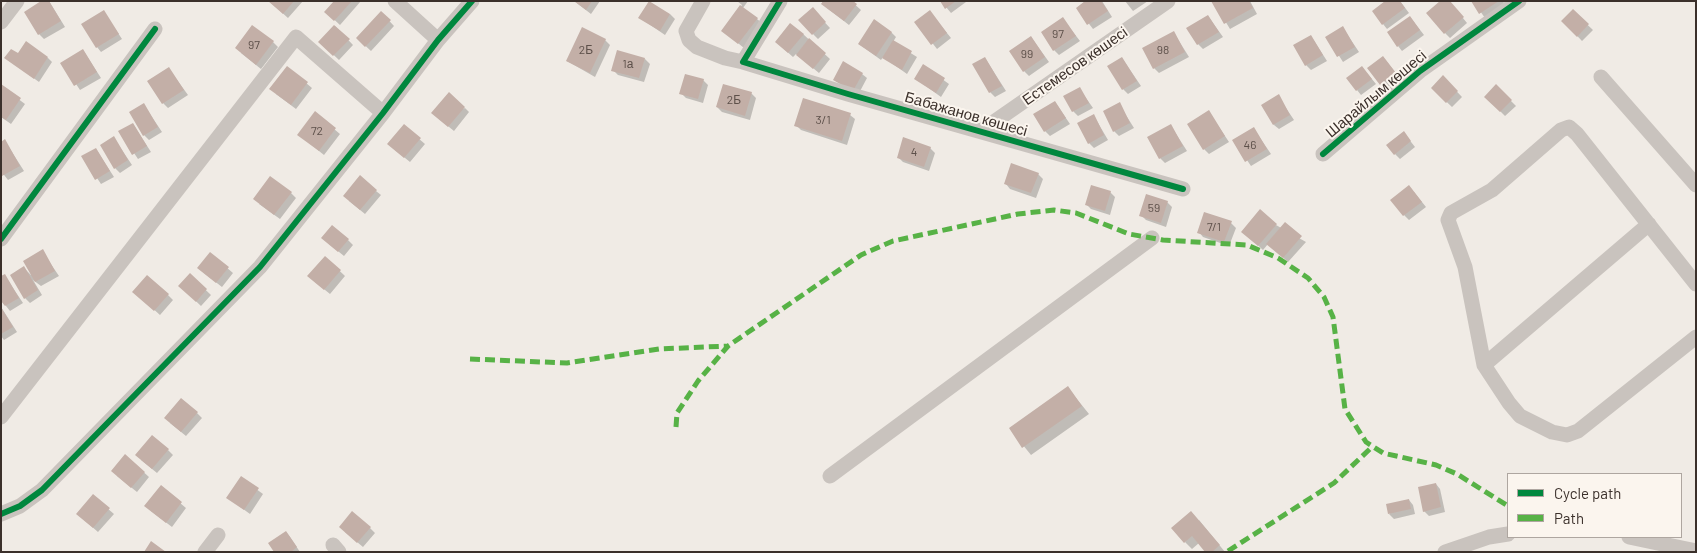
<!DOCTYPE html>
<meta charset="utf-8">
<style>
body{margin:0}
#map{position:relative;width:1697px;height:553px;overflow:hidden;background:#f0ebe5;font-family:Barlow,sans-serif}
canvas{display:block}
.frame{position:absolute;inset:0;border:2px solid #3b302b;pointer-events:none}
.legend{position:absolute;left:1507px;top:473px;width:175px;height:65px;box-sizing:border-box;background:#fbf5ee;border:1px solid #aea6a0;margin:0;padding:6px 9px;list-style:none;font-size:15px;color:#3b302b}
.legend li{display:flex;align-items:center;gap:10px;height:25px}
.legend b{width:25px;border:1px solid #aea6a0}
</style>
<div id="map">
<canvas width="1697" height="553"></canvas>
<div class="frame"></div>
<ul class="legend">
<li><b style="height:6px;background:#00873e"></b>Cycle path</li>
<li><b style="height:6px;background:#57b246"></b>Path</li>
</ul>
</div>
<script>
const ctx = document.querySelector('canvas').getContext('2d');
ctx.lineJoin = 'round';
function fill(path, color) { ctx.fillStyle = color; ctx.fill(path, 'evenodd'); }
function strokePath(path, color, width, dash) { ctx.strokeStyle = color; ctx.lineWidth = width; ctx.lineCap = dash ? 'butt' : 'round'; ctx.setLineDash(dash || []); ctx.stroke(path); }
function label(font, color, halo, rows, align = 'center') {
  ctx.font = font + ' Barlow,sans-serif'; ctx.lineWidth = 4; ctx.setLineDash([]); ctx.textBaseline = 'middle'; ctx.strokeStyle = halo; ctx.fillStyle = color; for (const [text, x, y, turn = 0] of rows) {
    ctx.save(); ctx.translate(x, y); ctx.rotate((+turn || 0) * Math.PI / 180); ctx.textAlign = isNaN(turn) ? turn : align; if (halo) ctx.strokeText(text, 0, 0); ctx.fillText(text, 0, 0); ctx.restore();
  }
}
const shadow = new Path2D(`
 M49,1L65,27L44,39L39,34Z
 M269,1H303L288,18Z
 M336,1H361L340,25L326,12Z
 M574,1H600L591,14Z
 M737,1H748L743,8L762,23L744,48L723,31L742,5Z
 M851,1L861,10L849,25L827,8Z
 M941,1H965L966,2L951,13Z
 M1087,1H1102L1112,17L1093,29L1077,8Z
 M1125,1H1148L1133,11Z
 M1213,1H1250L1257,14L1230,29Z
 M1387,1H1400L1409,13L1387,29L1383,24Z
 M1449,1L1467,23L1450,38L1445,33Z
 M1473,1H1503L1505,5L1485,18Z
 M1573,11L1593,30L1582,41L1563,21Z
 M104,12L122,39L101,52L97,47Z
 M381,12L394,26L371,51L357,38Z
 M930,12L951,38L937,49L916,22Z
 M670,14L675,19L665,35L640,18Z
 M817,14L830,28L818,39L813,34Z
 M1208,16L1223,37L1203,49L1198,44Z
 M1410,17L1424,35L1402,51L1398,46Z
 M1063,19L1080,41L1059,55L1054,50Z
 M335,26L353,45L339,60L320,42Z
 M1343,28L1359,52L1343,62L1327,37Z
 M891,32L896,37L893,42L917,57L907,74L883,57L881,60L859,44Z
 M1174,33L1189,57L1159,73L1154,68Z
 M803,34L830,59L819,73L796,54L793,57L776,42Z
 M1311,36L1327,61L1311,70L1306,65Z
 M1031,37L1049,62L1029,76L1024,71Z
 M605,40L610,45L595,77L567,61Z
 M273,42L278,47L261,69L241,53Z
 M83,50L101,78L80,90L62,63Z
 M18,55L48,58L52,62L39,82L6,58Z
 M985,58L1006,91L995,97L990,92Z
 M1122,58L1141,86L1128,94L1123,89Z
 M645,59L650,64L644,82L618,75L613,70Z
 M1387,62L1400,78L1386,89L1381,84Z
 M924,66L949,84L941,97L916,79Z
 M287,67L312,88L296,109L276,94Z
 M169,69L188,95L168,108L163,103Z
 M1367,73L1376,84L1361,95L1357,90Z
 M862,74L867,78L858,95L834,80Z
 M1443,77L1462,97L1452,107L1432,88Z
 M703,80L708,85L703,103L686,98L681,93Z
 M1,86L25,104L11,124L1,117Z
 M1496,86L1516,106L1505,116L1486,97Z
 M1079,88L1093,108L1078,116L1073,111Z
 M751,93L756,98L750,120L722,112L717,107Z
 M1278,96L1294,120L1279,129L1274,125Z
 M1055,102L1070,124L1050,136L1045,131Z
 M1119,104L1134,128L1119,136L1114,131Z
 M144,105L162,132L149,140L144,135Z
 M465,108L469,112L454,131L438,118Z
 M1209,112L1229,142L1209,154L1204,149Z
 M315,113L340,134L324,155L304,139Z
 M850,115L855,119L847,145L801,130L796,125Z
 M1094,116L1108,140L1094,148L1089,143Z
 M133,124L151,152L138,159L120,132Z
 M404,126L425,144L410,162L394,149Z
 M1171,126L1187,151L1165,163L1160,158Z
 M1254,129L1271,154L1251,166L1234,141Z
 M1404,133L1415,147L1400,159L1395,154Z
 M114,138L132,165L120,173L115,168Z
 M5,141L24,171L8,180L1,171V143Z
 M930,148L935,153L929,171L903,162L898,157Z
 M96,149L114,177L101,184L83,157Z
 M1038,174L1043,179L1036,198L1010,189L1006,184Z
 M376,191L381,195L365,214L349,201Z
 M1110,192L1115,197L1110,215L1091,209L1086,204Z
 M1414,192L1426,207L1409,220L1404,215Z
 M291,193L296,198L280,219L259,204Z
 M1167,202L1172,207L1166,227L1146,220L1141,215Z
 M1231,223L1236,228L1229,246L1203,237L1199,232Z
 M1276,225L1306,242L1288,262L1268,244L1263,250L1248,236Z
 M348,240L353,245L344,256L328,243Z
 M42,251L59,276L41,286L33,280L42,295L30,303L25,298L24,268L31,275Z
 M211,254L233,273L222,287L204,273Z
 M325,257L345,276L330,294L314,281Z
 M190,275L211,295L201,306L180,286Z
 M5,276L23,303L10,311L6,306Z
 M168,295L173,300L160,315L139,296Z
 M1,307L17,332L4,340L1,336Z
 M1068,388L1089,414L1031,455L1010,429Z
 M197,413L202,418L186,436L170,423Z
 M168,450L173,455L157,473L141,460Z
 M126,456L149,477L137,492L117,476Z
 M241,478L263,494L250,514L228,498Z
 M1436,484L1440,489L1445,512L1429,516L1424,511Z
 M161,487L186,508L172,527L151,511Z
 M93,496L114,514L98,532L83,519Z
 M1409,500L1413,505L1415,514L1394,519L1389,514Z
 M1199,520L1225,552H1206L1199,543L1192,549L1185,542Z
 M370,528L375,533L363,547L345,532Z
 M286,532L290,537L300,552H276Z`);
const building = new Path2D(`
 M41,1H49L61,21L38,35L24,12Z
 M268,1H294L283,14Z
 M334,1H352L334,21L324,12Z
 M574,1H592L586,10Z
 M649,1L670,14L660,31L638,18Z
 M823,1H853L857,4L844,21L821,4Z
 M940,1H956L945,9Z
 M1085,1H1101L1108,11L1087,25L1076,8Z
 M1211,1H1249L1253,8L1224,24Z
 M1385,1H1400L1405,8L1382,25L1372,11Z
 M1440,1H1450L1464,17L1444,34L1426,13Z
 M1471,1H1499L1479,14Z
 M740,5L758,18L738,44L721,31Z
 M813,7L826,22L812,35L798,20Z
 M1573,9L1589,24L1577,37L1561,21Z
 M104,10L119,34L96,48L81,24Z
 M930,10L947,33L931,45L914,22Z
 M381,11L391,20L365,47L356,38Z
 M1208,15L1219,32L1197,45L1186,28Z
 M1410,16L1420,30L1397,47L1387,32Z
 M1063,17L1076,36L1053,51L1041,32Z
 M874,19L892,32L876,56L858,44Z
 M790,23L804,34L788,53L775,42Z
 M252,25L274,41L256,65L235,48Z
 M334,25L350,39L333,56L318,42Z
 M1343,26L1355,47L1337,57L1325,37Z
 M582,27L606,39L590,73L566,61Z
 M1174,31L1185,52L1153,69L1142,48Z
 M1311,35L1323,55L1305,66L1293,45Z
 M1031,36L1045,57L1023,72L1009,51Z
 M809,38L826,53L813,69L796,55Z
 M893,40L912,51L902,70L882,58Z
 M26,41L48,57L34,79L4,58L11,49L18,53Z
 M83,49L97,72L74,86L60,63Z
 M617,50L645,58L639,78L611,71Z
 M1383,56L1396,73L1380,85L1367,68Z
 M985,57L1002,86L989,93L972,64Z
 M1122,57L1137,81L1122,90L1107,66Z
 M843,61L863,73L853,91L833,80Z
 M923,64L945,78L936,93L914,79Z
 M287,66L308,82L291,105L269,89Z
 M1362,66L1372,79L1356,91L1346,78Z
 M169,67L184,90L162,104L147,81Z
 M685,74L704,79L698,99L679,94Z
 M1443,75L1458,91L1446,103L1431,88Z
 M1,84L21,98L6,120L1,117Z
 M723,84L752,92L745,116L716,107Z
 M1496,84L1512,100L1500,112L1484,97Z
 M1080,87L1089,103L1072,112L1063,96Z
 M449,92L465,107L448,127L431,113Z
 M1279,94L1290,115L1273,125L1261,105Z
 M803,98L851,113L842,141L794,126Z
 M1055,101L1066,118L1044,132L1033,114Z
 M1120,102L1130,123L1113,132L1103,111Z
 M144,103L158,127L143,136L129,112Z
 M1209,110L1225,136L1203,150L1187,124Z
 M315,111L336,128L319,151L297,135Z
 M1094,114L1104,135L1088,144L1077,123Z
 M133,123L147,146L132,155L118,131Z
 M404,124L421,138L404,158L387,144Z
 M1171,124L1183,146L1159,159L1147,137Z
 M1254,127L1267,149L1245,162L1232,140Z
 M1404,131L1411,141L1394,155L1386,145Z
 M114,136L128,160L114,169L100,145Z
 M903,137L931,147L924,167L897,158Z
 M5,139L20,166L2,176L1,142Z
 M96,148L110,171L95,180L81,156Z
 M1011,163L1039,173L1031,193L1004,184Z
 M360,175L377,190L360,210L343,196Z
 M270,176L292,192L274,215L253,199Z
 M1091,185L1111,191L1105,211L1085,205Z
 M1409,185L1422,202L1403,216L1390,200Z
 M1146,194L1168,201L1161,223L1139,216Z
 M1260,209L1277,224L1258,246L1241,232Z
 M1204,212L1232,221L1224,242L1197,233Z
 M1285,222L1302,236L1283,258L1266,244Z
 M332,225L349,239L338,252L321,238Z
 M43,249L55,271L35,282L23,261Z
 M210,252L229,267L216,283L197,268Z
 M325,256L341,270L324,290L307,276Z
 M24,266L38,290L24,299L10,275Z
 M190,273L207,289L196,302L178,286Z
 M5,274L19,298L5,306L1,301V276Z
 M147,275L169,294L154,311L132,292Z
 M1,307L13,327L1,334Z
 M1068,386L1082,406L1022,448L1009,428Z
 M181,398L198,412L181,432L164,418Z
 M152,435L169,449L152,469L135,455Z
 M125,454L145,472L131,488L111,471Z
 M241,476L259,488L244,510L226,498Z
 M1436,483L1441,507L1423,512L1418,487Z
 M161,485L182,502L166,523L144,506Z
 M93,494L110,508L93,528L76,514Z
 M1409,499L1411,509L1388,514L1386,504Z
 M352,511L371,527L357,543L339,527Z
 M1191,511L1220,545L1212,552H1205L1192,536L1184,543L1171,528Z
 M286,531L297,547L291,552H274L268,543Z
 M151,541L166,552H144Z`);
const minor = new Path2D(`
 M395,1L438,40
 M703,1L686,31L689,40L697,47L725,58L743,62L848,94L1183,189
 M1,22L17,1
 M743,62L780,1
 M1601,77L1696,185
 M981,131L1168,1
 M1323,154L1420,71L1519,1
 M1,239L155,29
 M1696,284L1577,134L1569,127L1561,130L1492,190L1451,213L1448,220L1465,267L1484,365L1509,403L1520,416L1552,432L1567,435L1578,431L1696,337
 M1484,365L1649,224
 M1,417L296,37L383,113
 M830,476L1152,238
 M1,514L20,506L42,490L260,267L383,113L438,40L472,1
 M1629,537L1696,551
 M333,545L339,552
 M205,552L218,535
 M1445,552L1489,537L1508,534`);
const quiet = new Path2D(`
 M470,359L567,363L659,349L728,346
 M676,427L677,413L698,381L728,346L861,255L893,241L1018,214L1054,210L1076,213L1129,234L1163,240L1247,245L1278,258L1308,278L1324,297L1333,317L1345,409L1366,442L1383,453L1436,465L1457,474L1508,506
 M1228,551L1334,483L1373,446`);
const cycleway = new Path2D(`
 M780,1L743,62L848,94L1183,189
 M1323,154L1420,71L1519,1
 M1,239L155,29
 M1,514L20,506L42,490L260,267L383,113L438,40L472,1`);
const numberNames = [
 ["97",1058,34],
 ["97",254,45],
 ["2Б",586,50],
 ["98",1163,50],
 ["99",1027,54],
 ["1а",628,64],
 ["2Б",734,100],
 ["3/1",823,120],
 ["72",317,131],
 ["46",1250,145],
 ["4",914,152],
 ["59",1154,208],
 ["7/1",1214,227]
];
const streetNames = [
 ["Естемесов көшесі",1075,66,-35],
 ["Шарайлым көшесі",1376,94,-40],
 ["Бабажанов көшесі",966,114,16]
];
fill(shadow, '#0003');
fill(building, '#c3afa7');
strokePath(minor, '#c9c3be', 15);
strokePath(quiet, '#57b246', 5, [10, 5]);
strokePath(cycleway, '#00873e', 6);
label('12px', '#5d504a', null, numberNames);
label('15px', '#3b302b', '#fbf5ee', streetNames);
</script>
